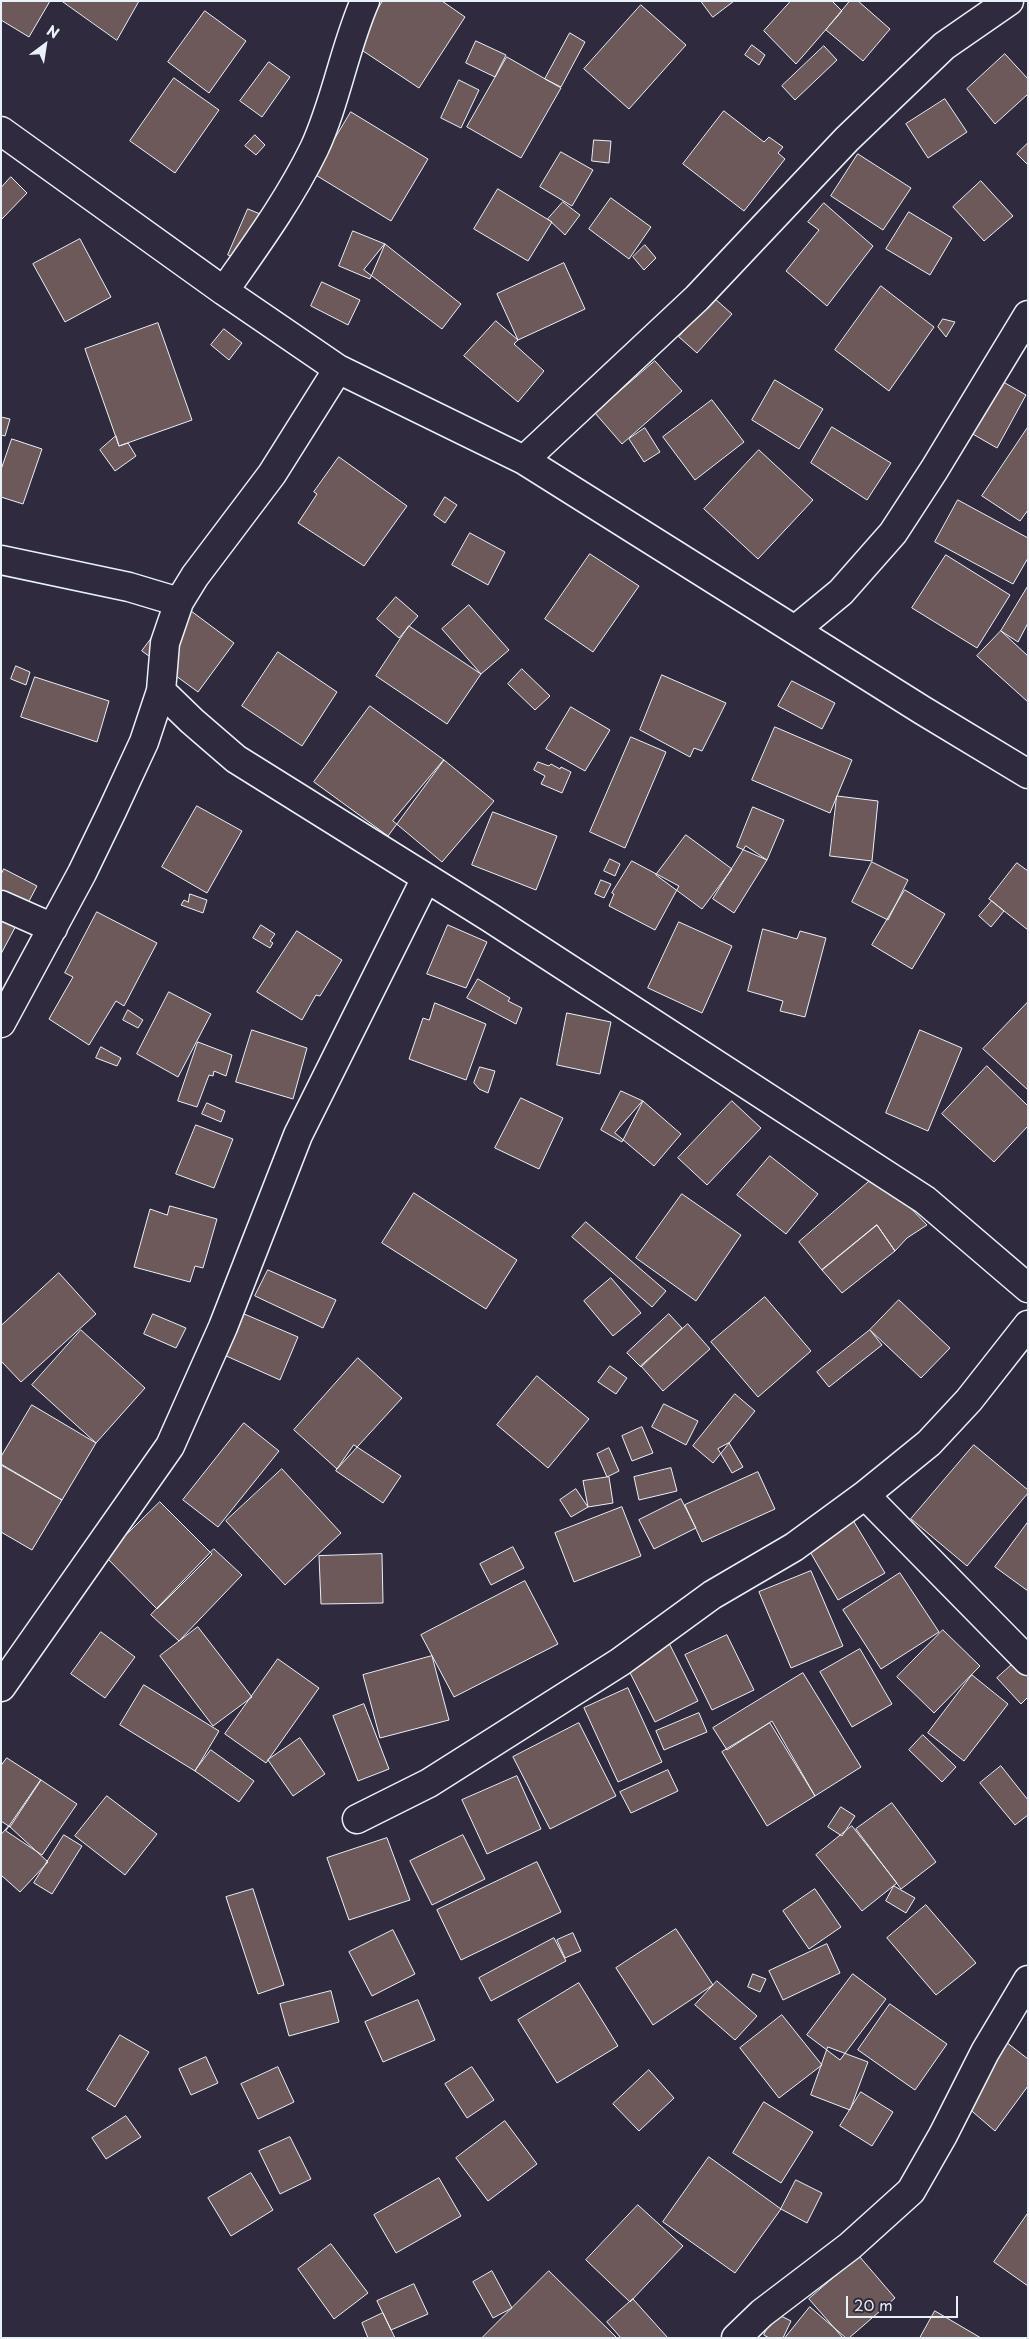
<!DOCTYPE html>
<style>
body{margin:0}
#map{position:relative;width:1029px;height:2339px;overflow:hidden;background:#2f2a3d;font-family:"Playpen Sans",sans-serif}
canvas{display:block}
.frame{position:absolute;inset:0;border:2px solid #e8f1f8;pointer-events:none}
.north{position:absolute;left:20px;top:20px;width:50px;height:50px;-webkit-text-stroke:4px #2f2a3d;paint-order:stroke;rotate:31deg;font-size:14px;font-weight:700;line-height:20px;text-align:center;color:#e8f1f8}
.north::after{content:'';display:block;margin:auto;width:18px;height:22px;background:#e8f1f8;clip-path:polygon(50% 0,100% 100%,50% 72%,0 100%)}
.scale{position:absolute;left:846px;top:2296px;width:112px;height:22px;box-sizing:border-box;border:2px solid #e8f1f8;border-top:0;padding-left:6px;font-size:15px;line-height:18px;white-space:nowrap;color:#e8f1f8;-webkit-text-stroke:4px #2f2a3d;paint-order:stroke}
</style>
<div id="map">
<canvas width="1029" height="2339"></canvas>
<div class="frame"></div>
<div class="north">N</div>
<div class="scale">20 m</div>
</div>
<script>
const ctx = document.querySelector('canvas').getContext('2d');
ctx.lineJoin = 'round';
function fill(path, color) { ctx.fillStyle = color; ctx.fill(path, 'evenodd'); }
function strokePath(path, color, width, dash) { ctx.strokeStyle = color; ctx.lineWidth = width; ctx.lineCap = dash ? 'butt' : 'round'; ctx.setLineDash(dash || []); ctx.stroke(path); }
const building = new Path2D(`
 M1,1H50L29,37L1,20Z
 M62,1H139L117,40Z
 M383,1H442L465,17L419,88L354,45Z
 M701,1H734L713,17Z
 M791,1H832L842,11L796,64L764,31Z
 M850,1H858L890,29L863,61L826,30Z
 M641,5L686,45L629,109L584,69Z
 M205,11L246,41L209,93L168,62Z
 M570,33L585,42L561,87L545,79Z
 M476,41L506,55L495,77L466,63Z
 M752,45L765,55L759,65L745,55Z
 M824,46L837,60L795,100L782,86Z
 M1005,54L1028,79V94L995,124L967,89Z
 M507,57L561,88L521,158L467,127Z
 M269,62L290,77L262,117L240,101Z
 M174,78L219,110L175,173L130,141Z
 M459,80L479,90L461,128L441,118Z
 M945,99L967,132L928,158L906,124Z
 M724,111L764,142L769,137L783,147L778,153L785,159L744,211L683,164Z
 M351,112L428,159L391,221L314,174Z
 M255,135L265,145L256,155L245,146Z
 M594,140L611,141L609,163L592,161Z
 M1028,143V165L1017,154Z
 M561,152L593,170L572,206L540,187Z
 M858,154L911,188L883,230L831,196Z
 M11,177L27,193L1,220V188Z
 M981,181L1013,216L984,241L953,207Z
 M498,189L552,222L528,261L474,229Z
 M611,198L651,227L629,259L589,229Z
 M563,202L580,215L565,235L548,219Z
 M824,203L873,246L827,306L786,271L819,230L808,222Z
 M248,209L277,221L257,268L228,255Z
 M909,212L952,238L930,275L886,249Z
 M353,231L385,244L370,279L339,266Z
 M80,239L111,297L65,322L33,264Z
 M385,244L461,304L442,329L364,270Z
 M645,245L656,258L644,270L633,257Z
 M564,263L585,309L518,340L497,294Z
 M322,282L360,300L348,325L311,306Z
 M881,286L934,327L889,391L835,350Z
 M714,298L732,314L697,353L679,337Z
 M943,319L955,322L946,337L938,327Z
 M496,321L518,340L514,344L544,371L518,402L464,356Z
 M158,323L192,420L119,446L85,349Z
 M224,329L242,343L229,360L211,345Z
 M655,361L682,391L622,444L595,413Z
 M986,372L1026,395L997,448L957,425Z
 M775,380L823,409L799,449L752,420Z
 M712,400L744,442L695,480L663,437Z
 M1,417L10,419L5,436L1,435Z
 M832,427L891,463L867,500L811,463Z
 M1028,427V510L1020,521L982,496Z
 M645,428L660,452L644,462L629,439Z
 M116,436L119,446L128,443L136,456L115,471L100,450Z
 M12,439L42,449L23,504L1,497V470Z
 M759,450L813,500L758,559L704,509Z
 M339,457L407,506L364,566L298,523L317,494L314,492Z
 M445,497L457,505L445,523L434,515Z
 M958,500L1028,538V558L1013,584L935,542Z
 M470,533L505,552L488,585L452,565Z
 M590,554L639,586L593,652L545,619Z
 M946,555L1010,595L977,648L912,608Z
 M1028,586V623L1018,642L1001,631Z
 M396,597L418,616L399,638L377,619Z
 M179,602L234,643L198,692L142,651Z
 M469,605L509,650L481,674L442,629Z
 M409,626L481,674L447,724L376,676Z
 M1001,631L1028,656V702L977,656Z
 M278,652L337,692L302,746L242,706Z
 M16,666L30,672L26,685L11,679Z
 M522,669L550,696L535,710L508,684Z
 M662,675L726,703L702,751L694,748L690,757L640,730Z
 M35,677L109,701L97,742L21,717Z
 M792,681L835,703L822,729L778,706Z
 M370,706L444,760L388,836L314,782Z
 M571,707L610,730L585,771L546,749Z
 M775,727L852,760L830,813L752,780Z
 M631,737L666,752L625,848L590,832Z
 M444,760L494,801L442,862L393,821Z
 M538,762L549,766L551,764L560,769L561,767L571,772L562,793L541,784L545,776L534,770Z
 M837,796L878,801L872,861L830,856Z
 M197,806L242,831L207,893L162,867Z
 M753,807L784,820L767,860L737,847Z
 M493,812L557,836L536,890L472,865Z
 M686,835L732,869L702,909L656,875Z
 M746,846L767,860L734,913L713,899Z
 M610,859L620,864L615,876L604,871Z
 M632,861L679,886L655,930L609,906L614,894L612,893Z
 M872,862L908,880L888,920L852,902Z
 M1017,863L1028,871V930L989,899Z
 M4,869L37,886L1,954V875Z
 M601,880L611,884L604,898L595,894Z
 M905,890L945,914L912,969L872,945Z
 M190,894L207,900L203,913L181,905L184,900L188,902Z
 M992,901L1004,911L991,927L979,916Z
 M97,912L157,943L124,1006L116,1001L89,1045L49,1019L73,977L65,973Z
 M679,922L732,946L702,1013L648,988Z
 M261,925L275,934L270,941L273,943L270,948L253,938Z
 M448,925L487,942L466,988L427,974Z
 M763,929L797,939L800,931L826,938L805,1017L780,1011L783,1001L748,991Z
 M297,931L342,960L320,996L316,995L302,1020L257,992Z
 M478,979L510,998L508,1001L522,1008L516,1024L467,998Z
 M169,992L211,1014L178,1077L137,1054Z
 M1028,1002V1090L983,1049Z
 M435,1003L486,1024L466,1080L409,1059L423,1018L429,1020Z
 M128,1010L143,1020L138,1028L123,1020Z
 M567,1013L611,1022L600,1074L557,1065Z
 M252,1030L307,1048L293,1099L236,1082Z
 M920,1030L962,1048L928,1131L886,1113Z
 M198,1042L232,1055L226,1076L214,1071L213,1076L209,1075L197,1107L178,1101Z
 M101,1047L121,1058L117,1066L96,1058Z
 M987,1066L1028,1106V1126L994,1162L942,1114Z
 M480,1067L495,1071L488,1093L479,1089L474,1083Z
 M621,1091L643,1101L622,1142L601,1130Z
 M521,1098L563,1118L539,1169L495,1148Z
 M643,1101L681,1134L654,1166L615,1133Z
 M732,1101L761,1128L707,1185L678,1158Z
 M207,1103L225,1111L221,1122L202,1114Z
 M196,1125L233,1139L214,1188L176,1174Z
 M770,1156L818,1194L786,1234L737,1195Z
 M878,1174L927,1225L907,1238L895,1251L877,1225L822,1270L799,1242Z
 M414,1193L517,1260L486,1309L382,1243Z
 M682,1194L741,1235L696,1301L636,1258Z
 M170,1206L217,1219L203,1268L195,1266L190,1282L134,1267L150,1209L167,1215Z
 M586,1222L666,1291L652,1307L572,1237Z
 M877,1225L895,1251L842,1293L822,1270Z
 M268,1270L336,1300L323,1328L255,1296Z
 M59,1273L96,1314L21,1382L1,1361V1326Z
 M611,1278L641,1313L613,1336L584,1301Z
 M765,1297L811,1351L758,1397L711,1342Z
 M899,1300L950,1348L921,1378L870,1330Z
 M242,1313L298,1337L280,1380L224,1355Z
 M153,1314L186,1328L176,1348L144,1334Z
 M669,1314L682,1328L641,1367L627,1353Z
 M688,1324L710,1349L663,1391L641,1366Z
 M81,1330L145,1388L96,1443L32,1385Z
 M870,1330L882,1345L829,1387L817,1372Z
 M358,1358L402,1398L337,1469L294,1430Z
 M610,1366L627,1378L616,1394L598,1382Z
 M537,1376L589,1419L548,1468L497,1425Z
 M735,1394L755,1411L713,1463L693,1446Z
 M664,1404L698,1421L686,1445L652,1427Z
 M32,1405L96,1443L62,1500L1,1465V1457Z
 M244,1423L279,1451L218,1527L183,1500Z
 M642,1427L653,1453L632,1461L622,1436Z
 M729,1443L743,1467L732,1473L718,1449Z
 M354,1445L401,1476L383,1503L336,1471Z
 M974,1445L1028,1490V1493L967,1566L911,1519Z
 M609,1448L619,1471L607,1477L597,1454Z
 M1,1464L62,1500L32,1550L1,1532Z
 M671,1468L677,1491L639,1500L634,1477Z
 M282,1469L341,1533L285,1585L226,1521Z
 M758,1472L775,1509L702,1542L685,1505Z
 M609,1477L613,1503L588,1507L583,1481Z
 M576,1489L588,1507L571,1517L560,1500Z
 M681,1499L696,1528L654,1549L639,1520Z
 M160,1502L212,1554L157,1609L105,1556Z
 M622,1507L641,1556L574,1582L555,1533Z
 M848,1512L885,1573L838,1600L802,1538Z
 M1028,1522V1591L995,1567Z
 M513,1547L524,1568L491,1585L480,1564Z
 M214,1549L242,1575L179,1641L151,1615Z
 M382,1554L383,1603L321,1604L319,1556Z
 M811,1571L843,1646L791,1668L759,1592Z
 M900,1573L939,1632L881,1669L843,1610Z
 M525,1581L558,1644L454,1697L421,1635Z
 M198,1627L252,1697L213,1726L160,1656Z
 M943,1630L980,1666L934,1713L897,1677Z
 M101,1632L135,1657L105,1698L71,1674Z
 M727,1635L754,1690L712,1710L685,1655Z
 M668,1641L698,1701L655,1722L625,1663Z
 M860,1649L892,1704L852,1727L820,1672Z
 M432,1656L449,1720L380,1738L363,1675Z
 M278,1659L319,1688L266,1763L225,1734Z
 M1015,1662L1028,1676V1697L1021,1704L997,1678Z
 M803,1673L861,1767L815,1796L772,1721L727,1750L713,1728Z
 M972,1675L1008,1704L964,1761L928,1733Z
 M144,1685L219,1731L195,1771L120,1725Z
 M628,1688L662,1762L618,1782L584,1708Z
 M364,1704L389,1769L358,1781L333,1716Z
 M699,1713L707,1732L664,1750L656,1731Z
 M579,1723L616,1796L550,1829L513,1757Z
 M770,1723L815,1796L767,1826L722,1752Z
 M923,1735L956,1767L942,1782L909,1750Z
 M300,1738L325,1774L293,1796L268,1760Z
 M211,1750L254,1781L239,1802L195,1771Z
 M7,1758L41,1780L10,1827L1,1821V1766Z
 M1001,1766L1028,1800V1815L1015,1825L980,1783Z
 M668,1770L678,1791L631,1813L620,1792Z
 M517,1776L541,1829L487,1854L462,1800Z
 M41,1780L77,1804L42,1855L6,1831Z
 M107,1796L157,1834L125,1875L75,1836Z
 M892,1803L936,1862L901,1889L856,1829Z
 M841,1807L855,1816L842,1836L828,1827Z
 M9,1826L48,1862L20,1892L1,1875V1835Z
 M852,1826L897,1883L862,1911L816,1855Z
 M64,1835L82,1846L52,1894L34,1883Z
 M463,1835L485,1879L432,1905L410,1861Z
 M387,1838L410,1900L349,1920L327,1858Z
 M537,1862L561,1912L461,1960L437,1910Z
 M894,1886L915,1898L906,1913L886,1901Z
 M253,1889L284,1985L258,1994L226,1897Z
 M815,1889L841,1927L809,1949L783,1911Z
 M926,1905L976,1963L936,1995L887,1938Z
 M676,1929L713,1985L653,2025L616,1968Z
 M393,1930L415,1974L372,1996L349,1952Z
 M573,1933L581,1951L565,1958L557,1940Z
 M554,1938L566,1961L491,2001L479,1978Z
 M827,1944L840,1973L783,2000L769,1971Z
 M753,1974L766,1979L760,1992L748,1987Z
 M853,1974L886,1999L840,2060L807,2035Z
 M717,1981L757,2016L735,2040L695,2005Z
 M579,1983L618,2046L557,2083L518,2020Z
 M331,1991L339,2022L289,2036L280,2004Z
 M418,2000L435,2040L383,2062L365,2022Z
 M890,2004L947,2044L915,2090L858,2050Z
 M782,2015L822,2065L779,2098L740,2048Z
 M120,2035L149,2052L115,2107L87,2090Z
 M1006,2042L1028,2059V2086L995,2131L966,2106Z
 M828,2047L868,2062L850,2110L811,2095Z
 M206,2057L218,2083L191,2095L179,2069Z
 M278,2067L294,2102L258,2119L241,2084Z
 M472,2067L494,2100L467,2118L445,2084Z
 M649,2070L674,2098L639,2131L613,2104Z
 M861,2092L893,2112L872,2146L840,2126Z
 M764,2102L813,2132L781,2183L733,2153Z
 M126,2116L141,2137L106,2159L92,2138Z
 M505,2121L537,2164L488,2201L456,2158Z
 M290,2137L311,2179L280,2194L259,2151Z
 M709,2157L781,2209L735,2273L663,2222Z
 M251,2173L273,2210L231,2236L208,2198Z
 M439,2178L461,2216L396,2253L374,2215Z
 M796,2180L822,2193L807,2223L781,2209Z
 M638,2205L683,2246L630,2302L586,2260Z
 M1028,2213V2286L994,2262Z
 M331,2244L368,2293L334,2319L298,2269Z
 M859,2256L895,2298L849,2338H843L809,2299Z
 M492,2271L512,2308L493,2318L473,2282Z
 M549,2271L617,2338H482Z
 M414,2284L428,2314L391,2330L377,2301Z
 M633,2299L668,2338H621L607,2322Z
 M810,2307L846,2338H785Z
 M935,2311L981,2338H920Z
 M383,2313L395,2338H368L362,2323Z
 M775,2313L791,2321L783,2338H769L764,2335Z`);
const minor = new Path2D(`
 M1,131L224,291L338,369L524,460L922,710L1028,774
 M224,291C256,245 289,200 314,149C336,102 344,49 365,1
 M338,369L272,474L195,576L179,602L165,643L161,691L192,721L236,759L489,917L925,1200L1028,1288
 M524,460L697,298L847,139L944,46L1009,1
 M1,560L129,587L179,602
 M795,630L841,592L893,533L934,470L1028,315
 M1,905L53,928
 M1,1023L82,873L112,811L144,742L161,691
 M865,1495L1028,1661
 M1,1687L170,1446L223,1327L298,1135L426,878
 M357,1819L429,1783L620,1662L712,1595L794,1547L865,1495L929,1443L969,1400L1028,1325
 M736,2338L762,2313L850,2246L911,2191L943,2135L985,2052L1028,1980`);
fill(building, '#6d585a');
strokePath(building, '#e8f1f8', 1);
strokePath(minor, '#e8f1f8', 31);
strokePath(minor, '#2f2a3d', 28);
</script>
